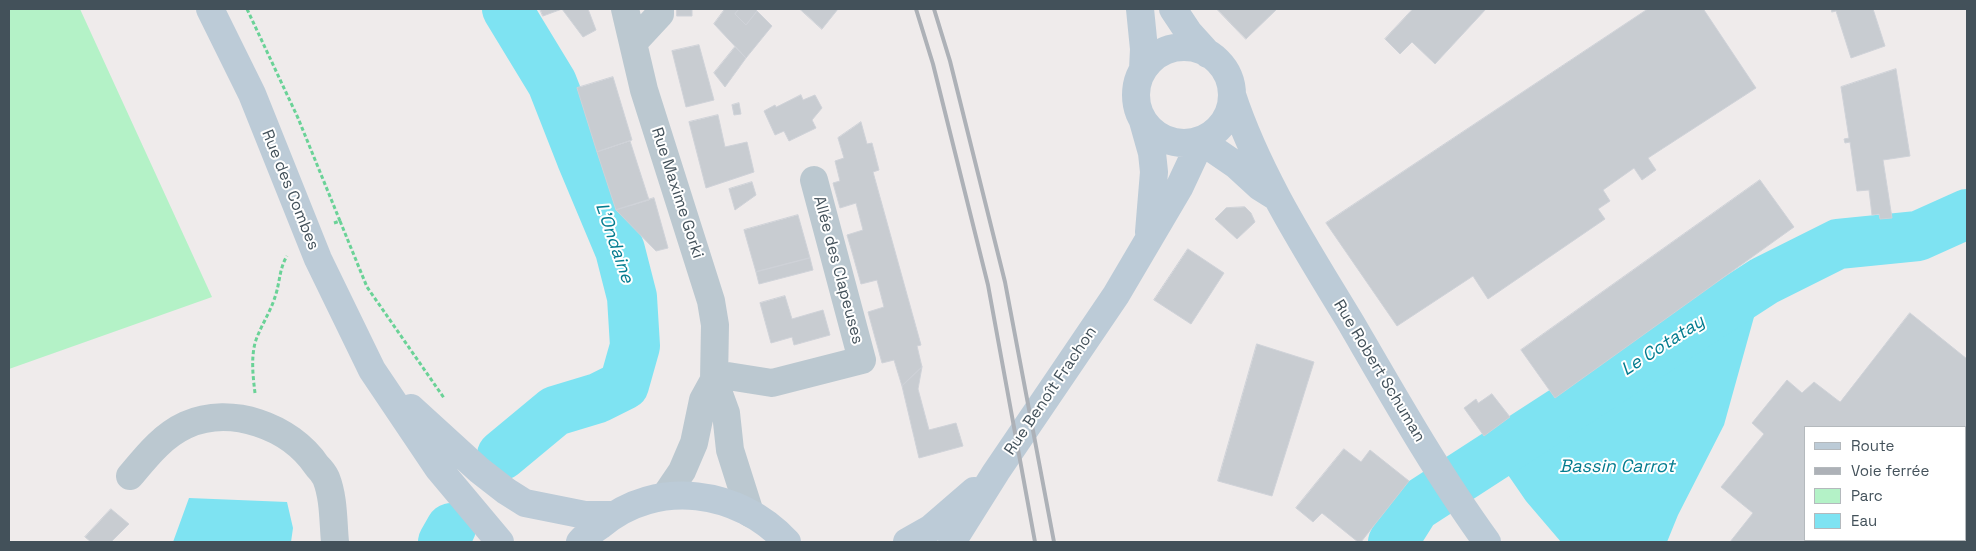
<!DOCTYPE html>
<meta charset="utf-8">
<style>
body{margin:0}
#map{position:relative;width:1976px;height:551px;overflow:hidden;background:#efebeb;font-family:"Space Grotesk",sans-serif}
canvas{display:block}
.frame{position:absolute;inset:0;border:10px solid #43515a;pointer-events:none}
.legend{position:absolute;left:1804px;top:426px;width:162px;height:115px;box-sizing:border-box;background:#fff;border:1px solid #b4b9bd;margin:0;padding:6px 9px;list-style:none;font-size:15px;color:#43515a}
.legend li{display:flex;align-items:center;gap:10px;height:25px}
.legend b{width:25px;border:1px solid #b4b9bd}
</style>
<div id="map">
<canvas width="1976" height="551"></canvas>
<div class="frame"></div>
<ul class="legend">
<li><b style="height:6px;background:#bccbd7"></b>Route</li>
<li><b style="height:6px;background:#adb1b7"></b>Voie ferrée</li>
<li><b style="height:14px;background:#b4f2c7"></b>Parc</li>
<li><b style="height:14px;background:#7ee3f2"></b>Eau</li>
</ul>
</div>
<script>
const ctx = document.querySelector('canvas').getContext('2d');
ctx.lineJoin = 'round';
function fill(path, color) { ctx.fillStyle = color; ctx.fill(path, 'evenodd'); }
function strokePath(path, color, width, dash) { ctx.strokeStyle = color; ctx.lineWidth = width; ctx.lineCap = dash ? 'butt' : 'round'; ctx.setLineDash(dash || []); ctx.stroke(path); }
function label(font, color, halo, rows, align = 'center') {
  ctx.font = font + ' "Space Grotesk",sans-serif'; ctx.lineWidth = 4; ctx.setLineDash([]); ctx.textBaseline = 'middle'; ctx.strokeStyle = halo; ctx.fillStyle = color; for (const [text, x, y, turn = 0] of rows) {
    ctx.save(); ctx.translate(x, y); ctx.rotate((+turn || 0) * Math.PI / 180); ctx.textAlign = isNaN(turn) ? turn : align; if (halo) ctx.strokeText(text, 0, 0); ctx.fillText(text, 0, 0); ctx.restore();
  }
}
const green = new Path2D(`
 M9,9H80L212,297L9,369Z`);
const water = new Path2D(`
 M1764,281L1724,425L1678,515L1667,542H1561L1526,501L1495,456Z
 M189,498L287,502L293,528L291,542H173Z`);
const river = new Path2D(`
 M502,455L555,411L598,398L624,385L635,346L632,297L620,250L581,157L552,83L507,9
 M443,542L451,528
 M1393,542L1415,507L1764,281L1838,244L1918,236L1967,214`);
const building = new Path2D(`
 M540,9H588L596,30L583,37L562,9L543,16Z
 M677,9H692V16H677Z
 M725,9H739L735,14L746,25L757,11L772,26L746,58L714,24Z
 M739,9H755L757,11L746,25L735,14Z
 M800,9H838L822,29Z
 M1217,9H1277L1246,39Z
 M1413,9H1486L1435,64L1412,42L1400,54L1385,39Z
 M1648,9H1707L1704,10L1756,88L1648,158L1656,170L1642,180L1634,168L1603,190L1610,201L1598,209L1605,219L1488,299L1473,276L1397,326L1326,223Z
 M1832,9H1873L1885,46L1851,58L1836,11L1832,12Z
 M699,45L714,100L686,107L672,51Z
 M735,47L746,58L725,87L714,73Z
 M1896,69L1910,156L1883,160L1892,218L1880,219L1879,214L1872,215L1869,190L1857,191L1850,142L1845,143L1844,139L1849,138L1841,87Z
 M613,77L632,140L597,152L577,88Z
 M801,95L803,100L815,95L822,108L812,120L816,128L789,141L784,131L775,135L764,111L775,105L776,107Z
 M739,103L741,114L734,115L732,105Z
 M718,115L725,147L747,142L754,172L706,188L689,122Z
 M861,122L867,144L872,143L879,170L873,172L921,345L917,346L922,367L902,386L894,360L882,363L868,312L884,307L877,280L861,284L852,252L847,235L863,230L856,203L840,208L833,183L840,181L835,161L844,158L838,138Z
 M630,141L649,200L616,210L597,152Z
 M1760,180L1794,227L1555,398L1521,350Z
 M752,182L756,195L735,210L729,189Z
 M654,198L668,248L656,251L616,210Z
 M1245,207L1251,213L1255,222L1237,239L1215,219L1226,208Z
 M798,215L810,258L756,272L744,230Z
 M1188,249L1224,273L1191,324L1154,300Z
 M810,258L813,270L759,284L756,272Z
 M785,296L792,319L823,310L830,335L794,345L792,337L771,343L760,303Z
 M1910,313L1967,359V542H1730L1753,513L1721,487L1764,434L1752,423L1787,380L1802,393L1814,382L1840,402ZM1805,427H1965V540H1805Z
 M1257,344L1314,362L1272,496L1218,481Z
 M922,367L918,389L929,430L956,423L963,446L919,458L902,386Z
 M1492,394L1510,417L1484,436L1464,408L1476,399L1478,403Z
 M1344,449L1361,462L1370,450L1409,481L1361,542H1358L1322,513L1313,522L1296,508Z
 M111,509L129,524L111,542H91L85,537Z`);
const path = new Path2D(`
 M247,9L298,118L340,221L334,223
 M340,221L367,287L444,398
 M255,393C253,377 251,359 255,343C260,327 270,313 275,297C280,283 279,269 287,256`);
const minor = new Path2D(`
 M625,9L644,90L711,301L715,325L714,380L703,400L694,443L682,471L665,496
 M634,42L660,14V9
 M715,374L772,383L862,360L814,180
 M714,380L726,413L730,450L750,513
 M130,476C146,457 162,436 186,425C231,405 290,426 317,466C320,469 324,474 326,478C334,498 333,522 335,542`);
const secondary = new Path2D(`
 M210,9L252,94L318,259L372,370L438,468L500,542
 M1140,9L1144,49L1143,70
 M1173,9L1189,33L1208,54
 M1136 95a48 48 0 1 1 96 0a48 48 0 1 1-96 0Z
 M1232,95C1259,177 1307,250 1351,323C1394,397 1437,473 1487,542
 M1143,121L1152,153L1154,172L1149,232
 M411,408L479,470L506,491L525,503L585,515H612
 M580,542C586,535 594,530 601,525C657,478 739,490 787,542
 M907,542L930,529L974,491
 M952,542L996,472L1116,295L1179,188L1201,141L1236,165L1260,187L1276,197`);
const rail = new Path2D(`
 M916,9L933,64L988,285L1035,542
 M934,9L950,61L1005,282L1054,542`);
const streetNames = [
 ["Rue des Combes",290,190,68],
 ["Rue Maxime Gorki",677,193,72],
 ["Allée des Clapeuses",838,270,75],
 ["Rue Robert Schuman",1379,371,59],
 ["Rue Benoît Frachon",1051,391,-56]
];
const waterNames = [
 ["L'Ondaine",614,243,71],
 ["Le Cotatay",1663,346,-33],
 ["Bassin Carrot",1617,467]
];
fill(green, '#b4f2c7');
fill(water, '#7ee3f2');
strokePath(river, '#7ee3f2', 50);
fill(building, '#c8ccd1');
strokePath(building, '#cfd2d8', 1);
strokePath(path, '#6ad297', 3, [4, 2.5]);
strokePath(minor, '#bbc8d0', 28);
strokePath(secondary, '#bccbd7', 28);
strokePath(rail, '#adb1b7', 4);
label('16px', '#43515a', '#fff', streetNames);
label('italic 18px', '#047c8f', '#fff', waterNames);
</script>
